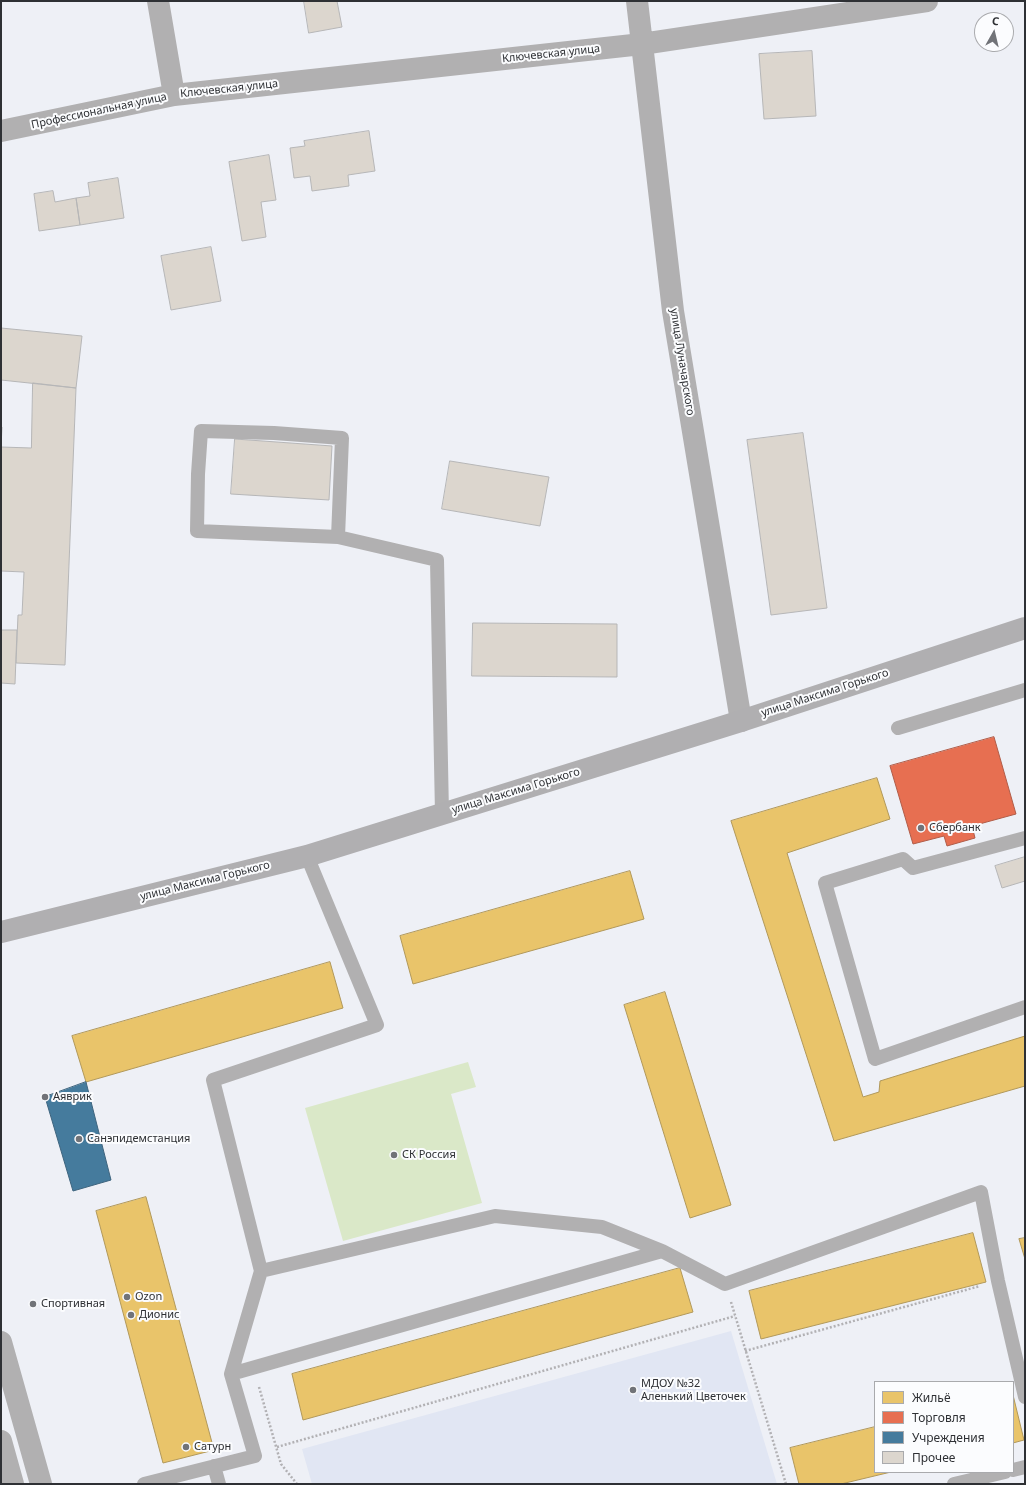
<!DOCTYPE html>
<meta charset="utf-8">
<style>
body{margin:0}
#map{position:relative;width:1026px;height:1485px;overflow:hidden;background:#eef0f6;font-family:"Noto Sans",sans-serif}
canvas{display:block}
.frame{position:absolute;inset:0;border:2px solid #2e3034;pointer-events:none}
.legend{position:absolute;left:874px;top:1381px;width:140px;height:92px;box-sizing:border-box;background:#fbfcfe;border:1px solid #a9aaad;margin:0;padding:5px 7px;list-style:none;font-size:12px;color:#2e3034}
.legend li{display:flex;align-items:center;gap:8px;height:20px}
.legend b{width:20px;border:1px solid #a9aaad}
.north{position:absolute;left:974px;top:12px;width:40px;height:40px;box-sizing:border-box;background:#fbfcfe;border:1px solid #a9aaad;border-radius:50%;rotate:8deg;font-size:11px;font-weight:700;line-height:16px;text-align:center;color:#2e3034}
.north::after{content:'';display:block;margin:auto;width:14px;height:18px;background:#717378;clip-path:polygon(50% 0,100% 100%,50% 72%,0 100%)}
</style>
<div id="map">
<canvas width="1026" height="1485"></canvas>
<div class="frame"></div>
<ul class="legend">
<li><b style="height:11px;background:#e9c46a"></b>Жильё</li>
<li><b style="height:11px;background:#e76f51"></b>Торговля</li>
<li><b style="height:11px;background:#457b9d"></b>Учреждения</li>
<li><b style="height:11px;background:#dcd6ce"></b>Прочее</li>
</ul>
<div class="north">С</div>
</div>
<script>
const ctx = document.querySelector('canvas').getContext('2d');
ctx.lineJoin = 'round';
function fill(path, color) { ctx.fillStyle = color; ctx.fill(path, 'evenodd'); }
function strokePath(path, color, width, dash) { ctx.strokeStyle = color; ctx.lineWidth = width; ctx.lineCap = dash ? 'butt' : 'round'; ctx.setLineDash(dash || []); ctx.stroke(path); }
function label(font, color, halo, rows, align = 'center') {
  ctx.font = font + ' "Noto Sans",sans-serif'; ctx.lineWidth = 4; ctx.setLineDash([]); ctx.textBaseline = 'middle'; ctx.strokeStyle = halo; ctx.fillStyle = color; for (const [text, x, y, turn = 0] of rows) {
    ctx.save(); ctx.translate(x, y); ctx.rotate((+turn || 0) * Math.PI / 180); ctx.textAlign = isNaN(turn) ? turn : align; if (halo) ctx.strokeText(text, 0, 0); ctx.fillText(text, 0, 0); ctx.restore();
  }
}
const built = new Path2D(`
 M731,1331L777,1484H312L302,1449Z`);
const green = new Path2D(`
 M468,1062L476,1087L451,1094L482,1203L343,1241L305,1108Z`);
const homes = new Path2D(`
 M877,778L890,819L787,853L863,1097L879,1092L880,1081L1025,1036V1086L834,1141L731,821Z
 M630,871L644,919L413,984L400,936Z
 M330,962L343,1008L86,1082L72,1036Z
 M665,992L731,1205L690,1218L624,1005Z
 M146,1197L214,1450L163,1463L96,1211Z
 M973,1233L986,1282L761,1339L749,1291Z
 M1025,1238V1259L1019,1239Z
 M680,1268L693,1312L303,1420L292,1374Z
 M1013,1395L1024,1440L1013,1443Z
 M875,1427V1472H891L841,1484H799L790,1448Z`);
const shops = new Path2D(`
 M994,737L1016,814L972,826L975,838L947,846L944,836L913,844L890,766Z`);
const public = new Path2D(`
 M86,1082L111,1180L73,1191L45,1097Z`);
const building = new Path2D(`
 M304,1H337L342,27L309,33Z
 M812,51L816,116L764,119L759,54Z
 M369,131L375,171L348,175L349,186L312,191L310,176L294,178L290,148L305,146L304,141Z
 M269,155L276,200L261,202L266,237L242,241L229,162Z
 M118,178L124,218L80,225L76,198L90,196L88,183Z
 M53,191L55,202L76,198L80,225L39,231L34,194Z
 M211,247L221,301L171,310L161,256Z
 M1,328L82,336L76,388L1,380Z
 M33,383L76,388L65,665L16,663L18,615H22L24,572L1,571V427H2L1,447L31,448Z
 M803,433L827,608L771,615L747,440Z
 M235,439L332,446L329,500L231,494Z
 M450,461L549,477L540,526L442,509Z
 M473,623L617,624V677L472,676Z
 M1,630H17L15,684L1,683Z
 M1025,857V881L1002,888L995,866Z`);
const path = new Path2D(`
 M731,1302L786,1484
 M745,1351L980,1286
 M259,1387L281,1464L297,1484
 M277,1447L735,1316`);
const lane = new Path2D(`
 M338,537L342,438L274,433L201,431L198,474L197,531L338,537L437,560L442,814
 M898,728L1025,690
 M1025,838L913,868L903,859L825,883L875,1059L1025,1007
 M261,1271L495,1216L602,1227L662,1251
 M231,1374L261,1271L213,1080L377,1025L307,856
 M214,1466L219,1484
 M1013,1470L1025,1467
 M144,1484L255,1456L231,1374L662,1251L725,1284L981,1192L998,1281L1025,1397
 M954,1484L1005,1472`);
const street = new Path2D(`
 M637,1L673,311L741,721
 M174,95L642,44L927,1
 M1,131L174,95L158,1
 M1,1342L41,1484
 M1,1441L13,1484`);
const secondary = new Path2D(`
 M1,932L307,856L741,721L1025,628`);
const markers = [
 [921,828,4,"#717378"],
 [45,1097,4,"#717378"],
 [79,1139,4,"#717378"],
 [394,1155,4,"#717378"],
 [127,1297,4,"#717378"],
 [33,1304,4,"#717378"],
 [131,1315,4,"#717378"],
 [633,1390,4,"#717378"],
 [186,1447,4,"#717378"]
];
const streetNames = [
 ["Ключевская улица",551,54,-6],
 ["Ключевская улица",229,89,-6],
 ["Профессиональная улица",99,111,-12],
 ["улица Луначарского",682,362,81],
 ["улица Максима Горького",825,693,-18],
 ["улица Максима Горького",516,791,-17],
 ["улица Максима Горького",205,881,-14]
];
const poiNames = [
 ["Сбербанк",929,828],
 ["Аяврик",53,1097],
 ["Санэпидемстанция",87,1139],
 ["СК Россия",402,1155],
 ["Ozon",135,1297],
 ["Спортивная",41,1304],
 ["Дионис",139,1315],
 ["МДОУ №32",641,1384],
 ["Аленький Цветочек",641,1397],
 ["Сатурн",194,1447]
];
fill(built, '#e1e6f3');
fill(green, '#dae8c8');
fill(homes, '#e9c46a');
strokePath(homes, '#b1985a', 1);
fill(shops, '#e76f51');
strokePath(shops, '#b05c48', 1);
fill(public, '#457b9d');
strokePath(public, '#3e647e', 1);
fill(building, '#dcd6ce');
strokePath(building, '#b6b6b7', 1);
strokePath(path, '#b2b1b4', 2.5, [2, 2]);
strokePath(lane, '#b1b0b1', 14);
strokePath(street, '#b1b0b1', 22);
strokePath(secondary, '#b0afb1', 22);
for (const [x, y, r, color] of markers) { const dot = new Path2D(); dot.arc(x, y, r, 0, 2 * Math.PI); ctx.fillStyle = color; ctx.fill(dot); strokePath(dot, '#fbfcfe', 1.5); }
label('11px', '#2e3034', '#fbfcfe', streetNames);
label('11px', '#2e3034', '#fbfcfe', poiNames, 'left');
</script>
